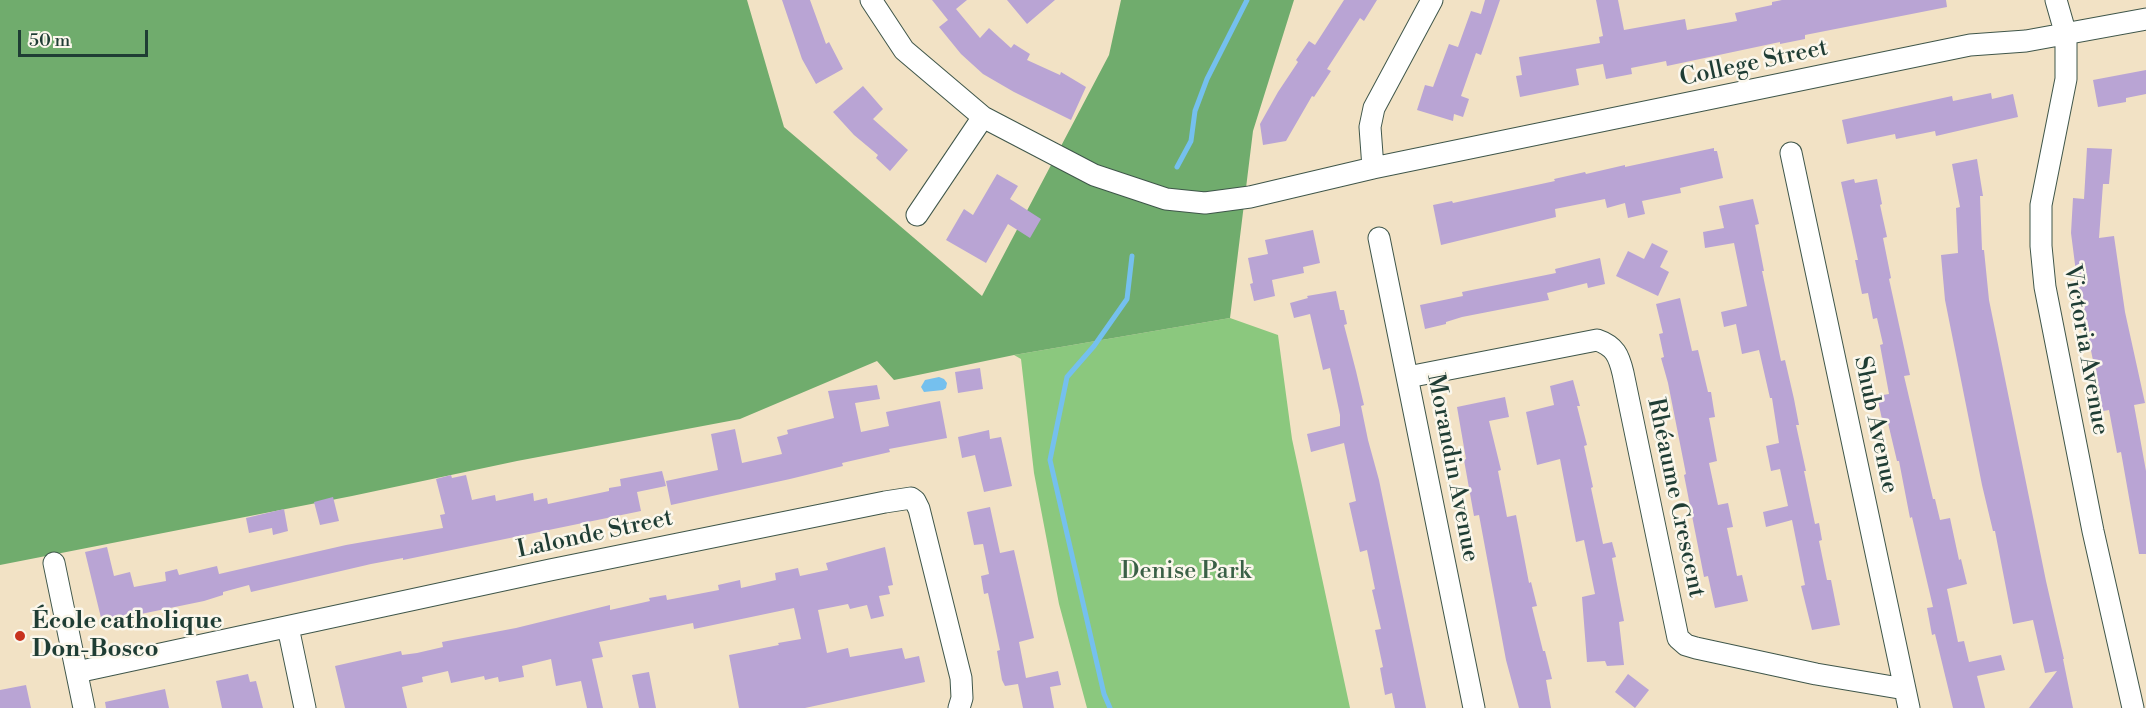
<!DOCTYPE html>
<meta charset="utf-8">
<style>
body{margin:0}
#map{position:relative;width:2146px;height:708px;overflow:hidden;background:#f2e2c5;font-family:"Libre Bodoni",serif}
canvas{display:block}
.scale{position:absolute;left:18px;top:30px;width:130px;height:27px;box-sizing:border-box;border:3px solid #1f3d34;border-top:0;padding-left:8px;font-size:18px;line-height:21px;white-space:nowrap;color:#1f3d34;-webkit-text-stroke:4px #fbf7ec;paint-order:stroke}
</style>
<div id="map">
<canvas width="2146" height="708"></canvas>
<div class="scale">50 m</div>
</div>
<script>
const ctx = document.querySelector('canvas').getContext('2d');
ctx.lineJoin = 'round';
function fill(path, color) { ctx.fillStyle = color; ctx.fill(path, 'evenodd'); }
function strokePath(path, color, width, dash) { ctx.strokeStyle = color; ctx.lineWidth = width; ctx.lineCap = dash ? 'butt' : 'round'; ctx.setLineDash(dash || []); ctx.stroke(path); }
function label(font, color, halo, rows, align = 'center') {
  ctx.font = font + ' "Libre Bodoni",serif'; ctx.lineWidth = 5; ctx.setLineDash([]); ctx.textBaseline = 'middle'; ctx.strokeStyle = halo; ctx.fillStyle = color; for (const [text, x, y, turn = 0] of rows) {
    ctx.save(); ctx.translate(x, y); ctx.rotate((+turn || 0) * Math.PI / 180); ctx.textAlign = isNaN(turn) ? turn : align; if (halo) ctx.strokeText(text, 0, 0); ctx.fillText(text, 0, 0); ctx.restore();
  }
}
const green = new Path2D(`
 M1230,318L1278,335L1292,439L1350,708H1087L1059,604L1034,473L1021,359L1014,355Z`);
const forest = new Path2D(`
 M0,0H747L784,127L982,296L1109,55L1121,0H1294L1253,131L1230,318L1014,355L894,380L877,361L740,419L517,461L352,496L0,565Z`);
const water = new Path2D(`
 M939,377L944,379L947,383L946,388L943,390L924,392L921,387L925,380Z`);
const stream = new Path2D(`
 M1177,167L1191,141L1195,111L1207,79L1247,0
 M1110,708L1104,694L1050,460L1067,377L1094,346L1127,299L1132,256`);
const building = new Path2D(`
 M782,0H810L826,44L829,42L843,69L816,84L802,59Z
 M932,0H967L956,9L980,38L989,28L1011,48L1014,44L1030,54L1027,60L1060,75L1061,72L1086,87L1071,120L1014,92L983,74L961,54L939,27L948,20Z
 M1007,0H1055L1027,24Z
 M1344,0H1377L1364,21L1360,18L1327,69L1331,71L1314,97L1312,96L1286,141L1263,145L1260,124L1278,92L1298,62L1296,60L1309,41L1315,45Z
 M1485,0H1500L1481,55L1476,53L1461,96L1469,99L1463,117L1454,114L1453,121L1417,110L1425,85L1433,87L1449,44L1458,47L1471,11L1481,14Z
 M1596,0H1618L1624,30L1685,19L1687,30L1737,21L1735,13L1772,5V2L1782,0H1946L1947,7L1805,35V39L1780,44V42L1667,66L1666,61L1631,68L1632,74L1606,79L1603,64L1576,69L1579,85L1520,97L1516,76L1522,75L1519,57L1600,43L1599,37L1603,36Z
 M2146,70V94L2126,98V102L2098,107L2093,80Z
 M863,86L883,109L873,119L908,150L890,171L876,158L878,155L854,135L833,112Z
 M1991,93L1992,99L2013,94L2018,117L1936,136L1935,131L1896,139L1895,134L1847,144L1842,120L1952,96L1953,101Z
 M1714,148V151H1717L1723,178L1680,188L1681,193L1642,201L1645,214L1628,218L1625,203L1607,208L1605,199L1555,209L1556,217L1441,245L1433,205L1452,201L1453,203L1555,181L1554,179L1585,172L1586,174L1625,165V167Z
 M2087,148L2112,149L2109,184H2103L2099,238L2114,236L2125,312L2145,403L2134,405L2146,471V554H2139L2121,452L2117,453L2109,410L2103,411L2077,280L2071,233L2073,198L2084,199Z
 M1977,159L1983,196H1980L1982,250H1984L1989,300L2046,581L2064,659H2063L2073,708H2029L2057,671L2045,673L2033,620L2013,624L1995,531H1993L1982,485L1945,300L1941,255L1958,253L1956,208L1960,207L1952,164Z
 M997,174L1018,186L1010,199L1041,219L1030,238L1008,224L986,263L946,240L964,209L973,215Z
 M1854,179L1855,183L1877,179L1882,204L1880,205L1887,237L1883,238L1891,278L1889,279L1910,375L1904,376L1933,499H1935L1940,520L1950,518L1959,560L1961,559L1967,584L1947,589L1958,642L1964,641L1969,662L2001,655L2005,670L1977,676L1985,708H1953L1935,634L1932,635L1927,608L1933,607L1912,517L1910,518L1899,461H1897L1888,423L1883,424L1877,396L1889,394L1880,345L1883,344L1877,318L1873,319L1868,293L1862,294L1855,260H1858L1841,182Z
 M1753,199L1759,224L1755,225L1764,271H1762L1781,361L1785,360L1794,399L1799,425H1796L1806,471H1804L1815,524L1819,523L1822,540L1819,541L1827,580H1831L1840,625L1812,630L1801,586L1805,585L1792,520L1766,527L1763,512L1788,506L1780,469L1771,471L1766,446L1779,443L1772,398H1770L1759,350L1742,354L1736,324L1724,327L1721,312L1747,306L1734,243L1705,248L1703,232L1724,228L1719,206Z
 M1313,230L1320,263L1303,267L1304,273L1272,280L1275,296L1254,301L1250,284L1253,283L1248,258L1268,254L1265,240Z
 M1652,243L1668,251L1660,267L1669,272L1658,296L1616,276L1628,251L1644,259Z
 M1600,258L1605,284L1588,288L1587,283L1547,293L1549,300L1462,317L1446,322V324L1425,329L1420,305L1463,296L1462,292L1556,273L1555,269Z
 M1336,291L1340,310H1344L1347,324L1344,325L1356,371L1364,405L1361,406L1368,440L1379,480L1426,708H1395L1392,693L1385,695L1380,668L1383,667L1375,630L1381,629L1372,590L1375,589L1367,550L1360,552L1349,503L1356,501L1344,443L1311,452L1307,434L1340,426V415L1330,368L1323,370L1310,314L1294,318L1290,303L1308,298L1307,296Z
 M1680,298L1692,351L1698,350L1708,392H1711L1715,417L1709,418L1717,461L1709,463L1718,505L1728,503L1733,527L1727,528L1737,576L1742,575L1748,601L1715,608L1708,576L1704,577L1684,475L1686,474L1668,383L1661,358L1664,357L1659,334L1663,333L1656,304Z
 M980,368L983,389L958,393L955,372Z
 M1573,380L1580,406H1577L1587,445L1584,446L1593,487L1591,488L1603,544L1612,542L1616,557L1612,558L1624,621L1619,622L1624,665L1607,666L1605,661L1587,662L1582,597L1595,594L1584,540L1576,542L1560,459L1537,465L1526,412L1554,405L1550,386Z
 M877,385L880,399L855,403L861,432L889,426L886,412L940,401L947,438L889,449L890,452L842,463L843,466L790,479L671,505L666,481L718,470L711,434L735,429L742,463L782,454L777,437L788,434L787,430L834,418L828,391Z
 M1505,397L1509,417L1489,421L1501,470L1498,471L1507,517L1516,515L1529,583L1531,582L1537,606L1532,607L1543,651H1545L1552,679L1546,680L1551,708H1519L1506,660L1479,515L1474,516L1464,460L1466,459L1457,407Z
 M989,430L990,439L1001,437L1012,486L984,492L975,455L962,458L958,437Z
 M662,471L666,486L637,492L641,511L403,560V558L371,564L251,592L249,585L223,592V595L204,601L102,622L85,552L107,547L114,576L130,572L134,587L166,581L165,572L177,569L179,575L217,566L219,574L346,545L443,528L440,515L445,514L436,479L451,475L452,478L466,475L472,500L495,495L496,501L533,493L534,501L547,498L548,504L609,491V488L621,486L620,479Z
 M333,497L339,521L320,525L314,502Z
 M990,507L1000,553L1014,550L1034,638L1019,642L1026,678L1058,671L1061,685L1050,687L1054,708H1023L1018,684L1005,686L1002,680L997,651L1000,650L988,593L984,594L981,576L989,574L983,544L974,545L967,512Z
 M284,509L288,531L273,535L272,528L249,533L246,518Z
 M885,547L893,585L888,586L890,594L879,596L884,616L871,619L867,605L850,609L848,604L818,610L827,653L848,648L850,657L902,648L905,659L919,656L925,682L805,708H739L729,655L779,645L778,643L801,639L794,608L694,629L693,623L599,642L603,657L592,659L603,708H587L581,681L556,686L551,659L522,666L524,677L499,682L498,677L485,680L484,676L451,683L448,671L422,677L423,682L402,687L407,708H345L335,666L401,651L402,655L417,653L443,647L442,642L516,628L610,605V610L650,601L649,598L666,595L667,600L719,590L718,585L740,580L741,588L776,580L775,573L798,568L800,576L828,570L826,563Z
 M649,672L656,708H639L632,675Z
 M248,674L250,682L256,681L263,708H222L216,681Z
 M1628,674L1649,690L1635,708L1615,692Z
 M26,685L31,708H0V690Z
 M165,689L169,708H106L105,702Z`);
const minor = new Path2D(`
 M871,0L904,50L983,117L1094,175L1166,199L1205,203L1250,197L1373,168L1970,45L2026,41L2146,19
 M2056,0L2066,35V79L2041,205V246L2045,287L2093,531L2133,708
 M1791,153L1909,708
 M1373,168L1370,127L1374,108L1432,0
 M917,215L983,117
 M1379,238L1474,708
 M1408,377L1597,340C1615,346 1619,356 1623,373L1678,638L1686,645L1696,648L1816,674L1905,689
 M54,563L84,708
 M288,627L305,708
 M77,672L550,570L885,502L911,498L915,501L919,509L961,678L962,698L959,708`);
const markers = [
 [20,636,6,"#c8321e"]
];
const streetNames = [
 ["College Street",1754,64,-12],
 ["Victoria Avenue",2085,350,80],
 ["Shub Avenue",1875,425,78],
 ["Morandin Avenue",1452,468,79],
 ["Rhéaume Crescent",1675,498,78],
 ["Lalonde Street",595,535,-12]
];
const parkNames = [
 ["Denise Park",1186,572]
];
const poiNames = [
 ["École catholique",32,622],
 ["Don-Bosco",32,650]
];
fill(green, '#8bc87e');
fill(forest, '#70ac6d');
fill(water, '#75c0ee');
strokePath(stream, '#75c0ee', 5);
fill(building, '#b9a4d4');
strokePath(minor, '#3f564a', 23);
strokePath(minor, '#fff', 21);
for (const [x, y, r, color] of markers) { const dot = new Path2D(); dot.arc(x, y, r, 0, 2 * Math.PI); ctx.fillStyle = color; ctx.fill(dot); strokePath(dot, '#fbf7ec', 2); }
label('24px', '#1f3d34', '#fbf7ec', streetNames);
label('24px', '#3a6046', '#fbf7ec', parkNames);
label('bold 24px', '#1f3d34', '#fbf7ec', poiNames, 'left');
</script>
